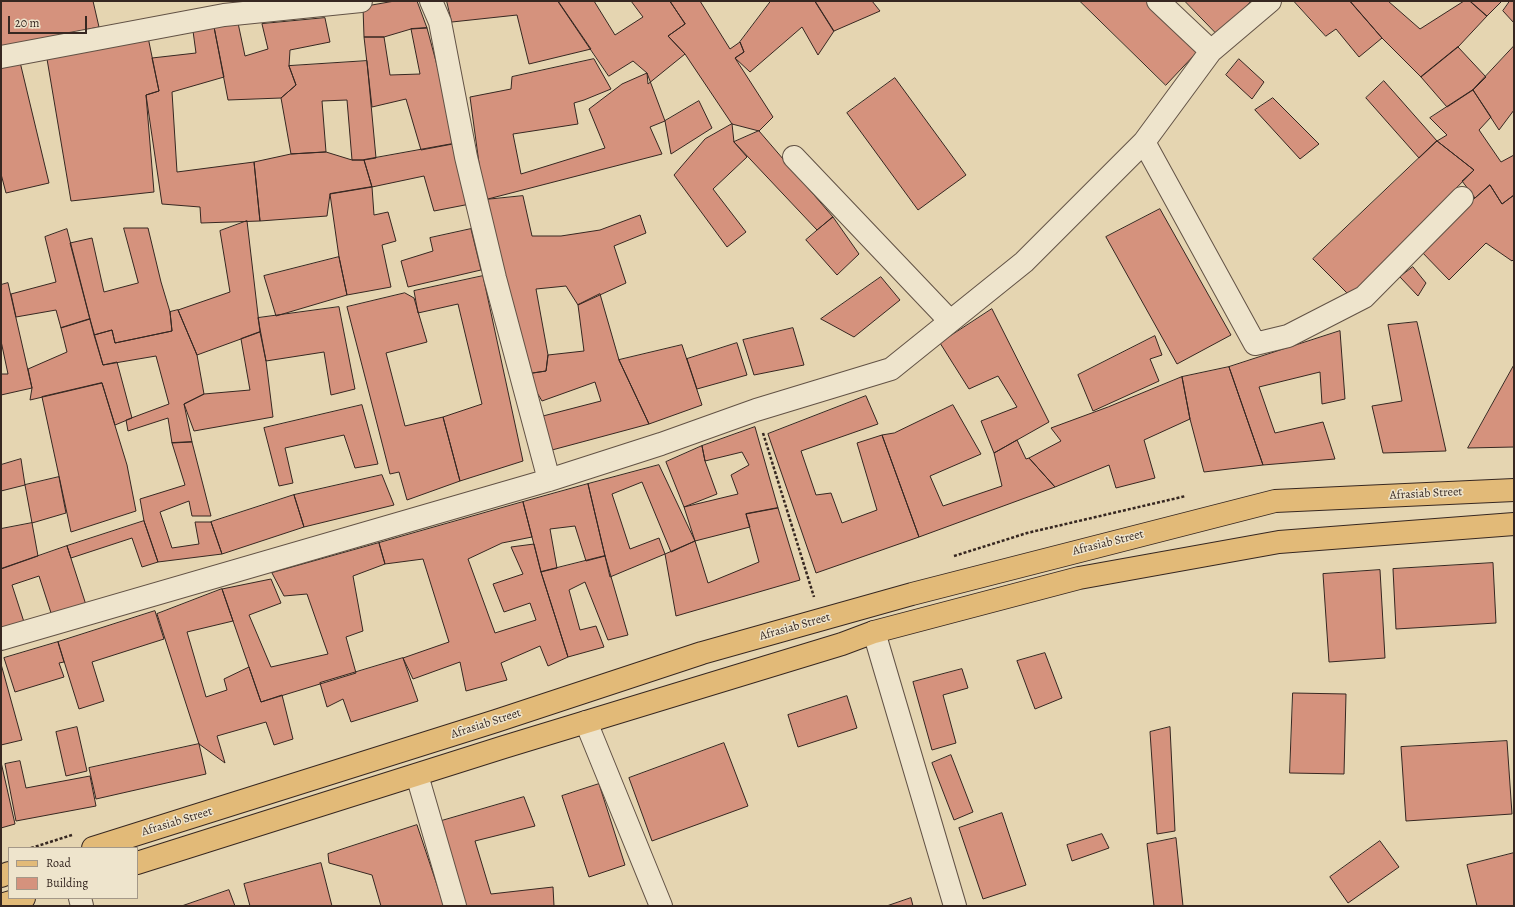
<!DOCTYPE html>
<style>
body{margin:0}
#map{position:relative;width:1515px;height:907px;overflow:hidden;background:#e5d5b1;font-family:Alegreya,serif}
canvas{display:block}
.frame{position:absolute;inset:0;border:2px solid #362721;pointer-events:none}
.legend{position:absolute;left:8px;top:847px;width:130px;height:52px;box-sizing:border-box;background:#eee4cc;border:1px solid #a49888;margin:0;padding:5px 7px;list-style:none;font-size:12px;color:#362721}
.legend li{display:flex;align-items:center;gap:8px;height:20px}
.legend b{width:20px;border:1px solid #a49888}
.scale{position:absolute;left:8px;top:16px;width:79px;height:18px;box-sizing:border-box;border:2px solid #362721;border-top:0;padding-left:5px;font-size:12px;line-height:14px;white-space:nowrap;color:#362721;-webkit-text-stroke:3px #eee4cc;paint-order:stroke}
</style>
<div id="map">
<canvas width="1515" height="907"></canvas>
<div class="frame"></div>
<ul class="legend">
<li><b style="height:5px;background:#e2ba78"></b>Road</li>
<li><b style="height:11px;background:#d5927d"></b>Building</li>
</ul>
<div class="scale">20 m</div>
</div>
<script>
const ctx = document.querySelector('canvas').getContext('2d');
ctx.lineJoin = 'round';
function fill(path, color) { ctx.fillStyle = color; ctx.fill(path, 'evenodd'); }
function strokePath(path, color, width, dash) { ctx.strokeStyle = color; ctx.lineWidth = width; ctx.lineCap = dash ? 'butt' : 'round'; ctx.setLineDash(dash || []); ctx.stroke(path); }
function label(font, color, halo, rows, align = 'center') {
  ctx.font = font + ' Alegreya,serif'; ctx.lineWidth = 3; ctx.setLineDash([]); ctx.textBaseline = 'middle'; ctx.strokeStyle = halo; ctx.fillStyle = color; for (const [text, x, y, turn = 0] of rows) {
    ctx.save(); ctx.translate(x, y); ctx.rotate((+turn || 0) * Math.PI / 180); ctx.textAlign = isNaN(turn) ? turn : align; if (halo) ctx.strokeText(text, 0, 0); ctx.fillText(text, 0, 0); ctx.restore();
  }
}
const building = new Path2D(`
 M1,1H93L99,27L1,47Z
 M395,1H417L427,28L411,29L384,37H364L363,7Z
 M447,1H558L591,49L529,64L517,15L452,22Z
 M558,1H594L615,35L643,17L631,1H670L685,24L668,36L685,54L648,84L647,73L633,61L609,76Z
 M670,1H700L730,49L740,42L744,52L735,58L773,117L759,131L732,124L685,54L668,36L685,24Z
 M771,1H815L834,31L818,55L802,27L750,72L735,58L744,52L740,42Z
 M815,1H872L880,11L834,31Z
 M1080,1H1149L1199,50L1166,85Z
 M1185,1H1251L1220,37Z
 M1294,1H1350L1382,38L1359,57L1336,29L1326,36Z
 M1350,1H1388L1420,29L1464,1H1470L1487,16L1458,47L1421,77L1382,38Z
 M1470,1H1502L1487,16Z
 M1510,1H1514V23L1503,11Z
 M325,18L330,42L290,50L289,66L296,85L281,98L228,100L214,27L238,23L245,56L268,49L262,24Z
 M214,27L224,77L172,92L177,172L254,162L260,221L201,223L200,207L162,204L146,95L159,91L152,58L196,53L193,31Z
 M427,28L458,143L421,150L406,99L372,107L364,37H384L390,75L420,74L411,29Z
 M148,37L159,91L146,95L154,192L71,201L46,53Z
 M1514,46V110L1499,130L1473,90Z
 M1458,47L1486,77L1473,90L1447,107L1421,77Z
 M594,59L611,89L584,100L574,103L578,124L513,134L521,174L605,148L589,109L622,84L647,73L665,121L650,127L662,154L484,200L470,97L511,89L512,77Z
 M1239,59L1264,82L1252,99L1226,75Z
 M367,61L376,158L364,160H352L347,100L322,101L326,152L291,154L281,98L296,85L289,66Z
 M20,62L49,183L6,193L1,174V65Z
 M895,78L966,175L918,210L847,113Z
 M1384,81L1437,141L1419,158L1366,98Z
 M1473,90L1491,117L1479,130L1501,162L1514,155V195L1502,204L1490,185L1475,198L1462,181L1474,170L1437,141L1447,135L1430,118Z
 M1273,98L1319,144L1300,159L1255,110Z
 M699,101L712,128L671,154L665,121Z
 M732,124L734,142L747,157L713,189L746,232L727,247L674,175L705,139Z
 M759,131L833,217L817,230L734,142Z
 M1437,141L1474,170L1350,296L1313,259Z
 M458,143L470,204L434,211L424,176L372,187L364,160Z
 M326,152L352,160H364L372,187L330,194L327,216L260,221L254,162L291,154Z
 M1490,185L1502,204L1514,195V259L1512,261L1486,243L1449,280L1419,249Z
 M372,187L374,215L388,212L396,241L382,245L391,287L347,295L339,257L330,194Z
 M523,196L532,236H561L600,230L640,215L646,233L614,246L626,283L578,305L566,286L536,289L548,355L546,371L526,374L484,200Z
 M1160,209L1231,335L1177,364L1106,237Z
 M833,217L859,254L837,275L806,240Z
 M247,221L260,332L197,355L178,310L230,292L220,231Z
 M124,228H148L161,282L170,312L172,331L115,343L112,330L94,335L70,243L92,238L104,292L138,283Z
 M67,229L90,319L61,328L56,310L16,317L11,294L56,282L45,237Z
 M471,229L481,270L408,287L401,261L433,251L430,238Z
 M339,257L347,295L276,316L264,276Z
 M1413,267L1426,283L1418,296L1400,277Z
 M483,276L523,461L460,481L443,417L482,404L458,304L418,313L414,291Z
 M881,277L900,300L854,337L821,319Z
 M8,283L32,388L1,395V374H8L1,341V285Z
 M405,293L414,298L427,342L386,353L405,426L443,417L460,481L407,500L399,472L390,474L347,307Z
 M600,294L619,360L649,424L552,450L543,416L601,401L595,382L542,401L526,374L546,371L548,355L584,351L578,305Z
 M339,307L355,389L331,395L324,352L266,361L258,318Z
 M992,309L1049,422L994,453L981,421L1017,407L998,376L969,389L940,343Z
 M178,310L197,355L204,394L184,404L192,442L172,443L168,418L128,431L126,420L169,404L156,356L103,365L94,335L112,330L115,343L172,331L170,312Z
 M90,319L103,365L117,362L132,418L115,425L102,383L30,400L32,388L28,369L67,352L61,328Z
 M1417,322L1446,451L1383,453L1372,406L1402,401L1388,325Z
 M793,328L804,365L754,375L743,340Z
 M1340,331L1345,399L1322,404L1320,372L1259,387L1275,433L1323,422L1335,459L1263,465L1229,367Z
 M260,332L266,361L273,417L194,431L184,404L204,394L250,390L241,339Z
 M1155,336L1162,355L1150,359L1159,381L1093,411L1078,375Z
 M737,343L747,375L697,389L687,359Z
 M682,345L702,405L649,424L619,360Z
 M1514,365V447L1468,448Z
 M1229,367L1263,465L1204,472L1190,419L1182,377Z
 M1182,377L1190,419L1144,440L1155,478L1116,488L1109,465L1055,487L1029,458L1061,441L1051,428L1108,407Z
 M102,383L127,465L136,511L71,532L42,397Z
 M866,396L878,424L801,451L816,495L831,493L842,523L877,510L857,443L882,435L919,537L816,573L768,434Z
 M362,405L378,464L355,468L344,435L285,448L293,483L279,486L264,428Z
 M953,405L981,454L930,476L943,506L1002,486L994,453L1017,440L1026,459L1029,458L1055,487L919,537L882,435L894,433Z
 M755,427L778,508L746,514L750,527L695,541L684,507L738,494L731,475L749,465L742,452L705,461L702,446Z
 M192,442L211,516H192L189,501L160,512L172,548L199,544L195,522H211L222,554L158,562L144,521L140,499L185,485L172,443Z
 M702,446L705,461L717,494L684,507L666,462Z
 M21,459L25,485L1,491V465Z
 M659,465L695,541L671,552L642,482L612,494L630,549L659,538L665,554L610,577L588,484Z
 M382,475L394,505L304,527L294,495Z
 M59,477L66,513L32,523L25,485Z
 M588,484L605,556L586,561L575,526L550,529L557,568L541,572L523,502Z
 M294,495L304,527L222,554L211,522Z
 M523,502L532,537L502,543L468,559L495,633L536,620L530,603L504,612L493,584L523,574L511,547L534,544L541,572L568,657L548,666L540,646L501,663L507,680L466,691L460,662L413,679L403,658L449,642L423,559L385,564L379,543Z
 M778,508L800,580L676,616L665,554L695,541L708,583L759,562L746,514Z
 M144,521L158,562L142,567L132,538L71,558L67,546Z
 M32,523L38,556L1,569V529Z
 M379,543L385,564L353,576L363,631L346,637L356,673L261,702L222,589L271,579L281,603L249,615L271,667L328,654L307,594L284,596L272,573Z
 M67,546L87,608L53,619L39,576L12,585L24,622L1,630V569Z
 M605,556L628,635L608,640L585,582L569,590L580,630L596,626L604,647L568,657L541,572Z
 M1493,563L1496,623L1396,629L1393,569Z
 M1380,570L1385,658L1329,662L1323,574Z
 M222,589L233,621L187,632L206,697L227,690L224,679L249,667L261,702L282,695L293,739L274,745L266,722L217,736L225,763L199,744L157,614Z
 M155,611L164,639L92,662L104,701L79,709L58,642Z
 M58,642L64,662L59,663L64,677L15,692L4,658Z
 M1045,653L1062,698L1035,709L1017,661Z
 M403,658L418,701L351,722L343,699L327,707L320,683Z
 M1,664L22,740L1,745Z
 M962,669L968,688L943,695L956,743L932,750L913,682Z
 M1293,693L1346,694L1344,774L1290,773Z
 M847,696L857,728L798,747L788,715Z
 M77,727L87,771L66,776L56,732Z
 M1170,727L1175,831L1157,834L1150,732Z
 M1507,741L1512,814L1406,821L1401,747Z
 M724,743L748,806L652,841L629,778Z
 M199,744L206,774L96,799L89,768Z
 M951,755L973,812L954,820L932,763Z
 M20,761L26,788L90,776L96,806L16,821L5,764Z
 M1,762L15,824L1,828Z
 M599,784L625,865L589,877L562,796Z
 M524,797L535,826L475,841L491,894L553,887L554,906H462L438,822Z
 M1002,813L1026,885L983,899L959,828Z
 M417,825L444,906H381L372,875L329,863L328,854Z
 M1102,834L1109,848L1072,861L1067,845Z
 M1176,838L1183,906H1154L1147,844Z
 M1380,841L1399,867L1348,903L1330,877Z
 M1514,853V906H1477L1467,865Z
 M321,863L332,906H250L244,884Z
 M229,890L235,906H182Z
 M911,898L913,906H887Z`);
const path = new Path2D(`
 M763,433L814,597
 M954,556L1027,533L1186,496
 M31,848L72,835`);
const minor = new Path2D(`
 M431,1L440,22L466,157L495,278L549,480
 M1158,1L1211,51
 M1,57L224,15L361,1
 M1144,142L1255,344L1288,336L1364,297L1462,198
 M794,157L950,321
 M874,632L955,906
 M1,639L549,480L661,444L756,410L891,369L1024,262L1144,142L1211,51L1270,1
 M586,722L661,906
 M417,775L455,906
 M80,898L82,906`);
const primary = new Path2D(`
 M93,848L496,721L702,653L912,594L1275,501L1514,490
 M137,863L504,747L842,644L874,632L1079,578L1279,542L1514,524
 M1,876L9,873
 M1,905L24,898`);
const streetNames = [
 ["Afrasiab Street",1426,494,-3],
 ["Afrasiab Street",1108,543,-14],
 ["Afrasiab Street",795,627,-16],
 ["Afrasiab Street",486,724,-18],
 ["Afrasiab Street",177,822,-17]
];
fill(building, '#d5927d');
strokePath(building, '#362721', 1);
strokePath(minor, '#625245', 24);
strokePath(primary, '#362721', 24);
strokePath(path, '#362721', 2.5, [3, 2]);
strokePath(minor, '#eee4cc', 22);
strokePath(primary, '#e2ba78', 22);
label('12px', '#362721', '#eee4cc', streetNames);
</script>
